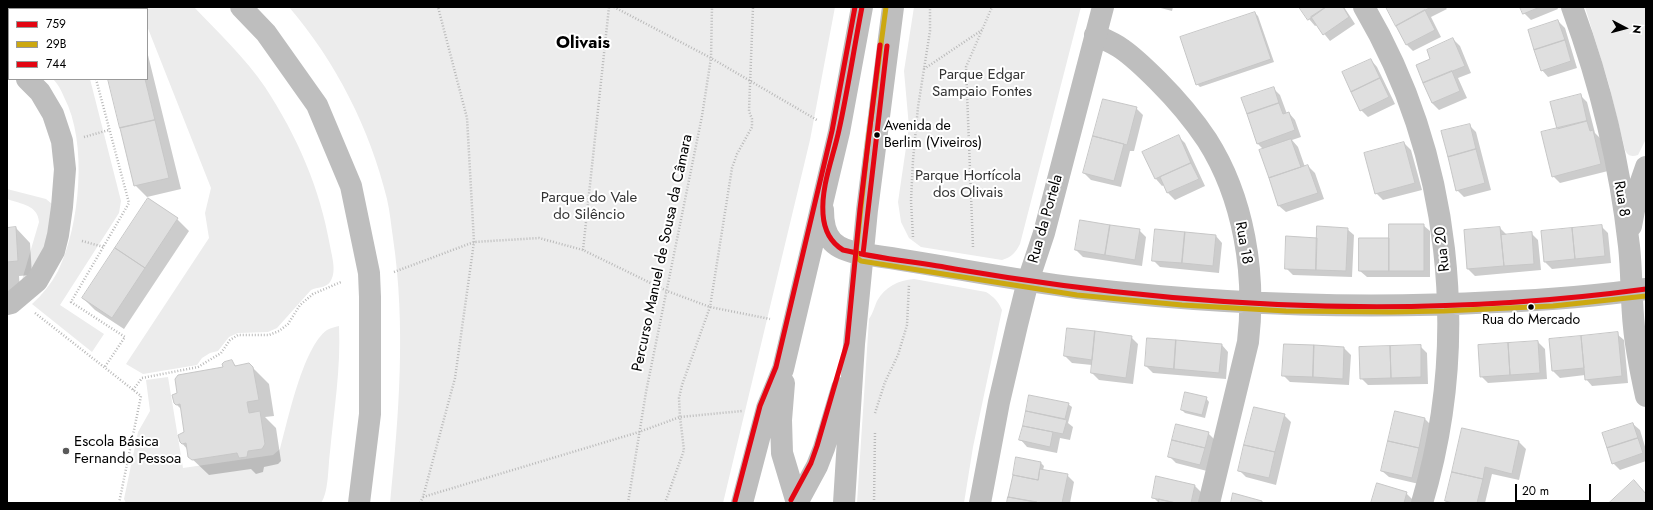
<!DOCTYPE html>
<meta charset="utf-8">
<style>
body{margin:0}
#map{position:relative;width:1653px;height:510px;overflow:hidden;background:#fff;font-family:Jost,sans-serif}
canvas{display:block}
.frame{position:absolute;inset:0;border:8px solid #000;pointer-events:none}
.legend{position:absolute;left:8px;top:8px;width:140px;height:72px;box-sizing:border-box;background:#fff;border:1px solid #999;margin:0;padding:5px 7px;list-style:none;font-size:12px;color:#000}
.legend li{display:flex;align-items:center;gap:8px;height:20px}
.legend b{width:20px;border:1px solid #999}
.north{position:absolute;left:1605px;top:8px;width:40px;height:40px;-webkit-text-stroke:3px #fff;paint-order:stroke;rotate:96deg;font-size:11px;font-weight:700;line-height:16px;text-align:center;color:#000}
.north::after{content:'';display:block;margin:auto;width:14px;height:18px;background:#000;clip-path:polygon(50% 0,100% 100%,50% 72%,0 100%)}
.scale{position:absolute;left:1515px;top:484px;width:76px;height:18px;box-sizing:border-box;border:2px solid #000;border-top:0;padding-left:5px;font-size:12px;line-height:14px;white-space:nowrap;color:#000;-webkit-text-stroke:3px #fff;paint-order:stroke}
</style>
<div id="map">
<canvas width="1653" height="510"></canvas>
<div class="frame"></div>
<ul class="legend">
<li><b style="height:5px;background:#e30613"></b>759</li>
<li><b style="height:5px;background:#cca810"></b>29B</li>
<li><b style="height:5px;background:#e30613"></b>744</li>
</ul>
<div class="north">N</div>
<div class="scale">20 m</div>
</div>
<script>
const ctx = document.querySelector('canvas').getContext('2d');
ctx.lineJoin = 'round';
function fill(path, color) { ctx.fillStyle = color; ctx.fill(path, 'evenodd'); }
function strokePath(path, color, width, dash) { ctx.strokeStyle = color; ctx.lineWidth = width; ctx.lineCap = dash ? 'butt' : 'round'; ctx.setLineDash(dash || []); ctx.stroke(path); }
function label(font, color, halo, rows, align = 'center') {
  ctx.font = font + ' Jost,sans-serif'; ctx.lineWidth = 4; ctx.setLineDash([]); ctx.textBaseline = 'middle'; ctx.strokeStyle = halo; ctx.fillStyle = color; for (const [text, x, y, turn = 0] of rows) {
    ctx.save(); ctx.translate(x, y); ctx.rotate((+turn || 0) * Math.PI / 180); ctx.textAlign = isNaN(turn) ? turn : align; if (halo) ctx.strokeText(text, 0, 0); ctx.fillText(text, 0, 0); ctx.restore();
  }
}
const green = new Path2D(`
 M140,7H194C217,31 246,59 265,87C297,136 320,188 330,246C332,257 337,272 330,282C326,288 317,287 311,290L277,328L268,332L238,333L229,337L218,351L210,353L202,358L197,365L143,374L126,364L209,238L205,213L211,188L147,26V9H140Z
 M289,7H835L810,140L723,503H390C399,415 406,326 393,238C391,225 390,212 387,199C370,129 336,62 289,7Z
 M914,7H1081L1020,244C1015,253 1012,257 1002,260L921,247L909,238L901,222L898,202L909,127L904,71Z
 M1585,7H1646V139L1638,155C1631,157 1628,156 1625,150L1609,85Z
 M53,79H90L121,201L119,213L60,305L104,334L92,352L32,304C42,295 51,284 58,271C80,226 88,142 64,97C61,90 58,84 53,79Z
 M7,189L46,199L52,204L50,241L19,290L39,222C38,205 21,204 7,199Z
 M914,279L986,292C994,297 998,301 1002,310L973,447L964,503H857L869,319C873,313 874,308 877,301C885,287 898,280 914,279Z
 M339,326C341,368 334,410 330,452C328,465 329,492 321,503H126L124,499L138,432L150,411L146,380L168,377L183,468L273,455L280,449C288,420 303,347 327,330C330,328 335,327 339,326Z`);
const shadow = new Path2D(`
 M7,7L14,9H9V52L7,51Z
 M1157,7H1173L1172,11Z
 M1301,7H1344L1355,24L1330,41L1317,25L1315,26L1309,19Z
 M1387,7H1445L1447,9L1431,17L1441,37L1413,51L1407,45Z
 M1521,7H1557L1558,9L1531,20L1524,13Z
 M1255,13L1258,16L1274,62L1200,87L1197,84Z
 M1558,21L1565,28L1577,68L1548,77L1542,70Z
 M1453,39L1460,46L1471,73L1458,78L1467,98L1439,110L1432,103L1417,66L1432,59Z
 M147,51L181,189L147,197L135,185L109,79H147Z
 M1371,60L1377,67L1395,104L1368,117L1361,110Z
 M1273,88L1280,95L1287,114L1289,113L1295,120L1301,137L1292,140L1298,147L1305,167L1308,166L1315,173L1324,199L1286,212L1279,206L1261,151L1264,150L1257,143Z
 M1580,95L1587,102L1595,133L1600,138L1608,171L1560,183L1553,176L1558,129Z
 M1136,108L1143,115L1134,151H1130L1121,187L1091,180L1084,173Z
 M1469,125L1476,132L1491,190L1464,197L1457,190Z
 M1178,136L1185,143L1205,186L1175,200L1168,193L1164,185L1162,186L1156,179L1143,152Z
 M1404,143L1411,150L1422,190L1383,200L1376,193Z
 M177,219L189,231L124,329L95,310L83,298Z
 M1423,225L1430,231V277H1367L1360,271L1390,239Z
 M1601,226L1608,233L1611,263L1552,269L1545,262Z
 M16,228L30,243L32,275L19,276L21,308L7,309V229Z
 M1500,228L1507,235L1531,233L1538,240L1541,270L1475,276L1468,269Z
 M1347,229L1354,235L1352,277L1293,275L1286,268Z
 M1139,230L1146,237L1142,266L1083,257L1076,250Z
 M1216,236L1222,243L1219,273L1160,267L1153,260Z
 M1068,329L1131,337L1138,344L1133,384L1099,380L1092,373V365L1072,363L1065,356Z
 M1617,334L1624,340L1628,383L1592,386L1586,379L1585,375L1560,378L1553,371Z
 M1538,342L1545,349L1547,379L1488,383L1481,376Z
 M1222,345L1228,352L1226,379L1153,373L1146,366Z
 M1420,346L1427,353L1428,384L1368,385L1361,378Z
 M1344,348L1351,355L1349,385L1290,382L1283,375Z
 M231,361L236,366L252,367L269,384L274,416L265,417L276,428L281,461L278,464L264,467L263,472L256,474L251,469L209,475L189,456L187,449L181,442L185,433L181,409L175,403L225,368Z
 M1030,396L1068,404L1072,407L1068,423L1073,427L1070,440L1060,438L1057,453L1027,447L1021,440Z
 M1206,398L1209,402L1205,418L1185,413L1182,410Z
 M1284,415L1291,422L1276,485L1246,477L1239,470Z
 M1425,419L1432,426L1419,484L1389,477L1382,471Z
 M1633,424L1640,430L1646,450V461L1620,470L1613,463Z
 M1462,429L1519,442L1526,449L1519,480L1492,474L1485,503H1449L1446,501Z
 M1208,433L1215,440L1207,471L1176,463L1169,456Z
 M1017,459L1041,463L1044,466L1043,470L1067,475L1074,482L1070,503H1009Z
 M1195,486L1202,493L1199,503H1159L1153,497Z
 M1406,493L1413,500L1412,503H1372Z`);
const building = new Path2D(`
 M7,7L17,9H9V45L7,44Z
 M115,7H128L129,9H107Z
 M1299,7H1326L1308,20Z
 M1326,7H1343L1349,17L1323,35L1311,17Z
 M1386,7H1431L1396,26Z
 M1520,7H1540L1523,14Z
 M1425,10L1435,30L1406,45L1396,26Z
 M1255,12L1271,59L1196,85L1180,37Z
 M1558,20L1565,40L1534,50L1528,30Z
 M1453,38L1465,66L1423,83L1416,65L1430,59L1427,50Z
 M1565,40L1571,61L1541,71L1534,50Z
 M1371,59L1380,78L1351,92L1342,72Z
 M1452,71L1460,91L1432,103L1423,83Z
 M1380,78L1389,97L1360,111L1351,92Z
 M108,79H145L155,120L120,128Z
 M1274,87L1279,103L1247,114L1241,98Z
 M1581,94L1587,121L1557,129L1550,102Z
 M1103,99L1137,107L1127,145L1093,136Z
 M1279,103L1283,114L1289,112L1295,130L1257,144L1247,114Z
 M155,120L169,178L134,186L120,128Z
 M1587,121L1590,131L1593,130L1601,164L1552,177L1541,132Z
 M1470,124L1476,149L1448,157L1441,131Z
 M1179,135L1191,163L1155,179L1142,152Z
 M1093,136L1124,144L1114,181L1083,173Z
 M1291,139L1301,167L1269,178L1259,150Z
 M1404,142L1415,183L1375,194L1364,153Z
 M1476,149L1485,183L1456,191L1448,157Z
 M1191,163L1199,179L1167,193L1160,177Z
 M1308,165L1318,193L1278,206L1269,178Z
 M148,198L178,218L145,268L115,248Z
 M1080,220L1110,225L1105,255L1075,250Z
 M1389,224H1424V271H1389Z
 M1110,225L1140,229L1135,260L1105,255Z
 M1602,225L1605,256L1575,259L1572,228Z
 M1317,226L1348,228L1346,271L1316,270Z
 M16,227L18,261L7,262V228Z
 M1500,227L1504,266L1467,269L1464,230Z
 M1572,228L1575,259L1544,262L1541,231Z
 M1155,229L1185,232L1182,263L1152,261Z
 M1185,232L1216,235L1213,266L1182,263Z
 M1532,232L1534,264L1504,266L1501,235Z
 M1286,236L1317,238L1316,270L1285,269Z
 M1359,238H1389V271H1359Z
 M115,248L145,268L112,318L82,298Z
 M1067,328L1095,331L1092,360L1064,356Z
 M1095,331L1132,336L1126,378L1091,373Z
 M1618,332L1622,376L1585,380L1581,336Z
 M1581,336L1584,368L1552,371L1549,339Z
 M1147,338L1176,340L1174,369L1145,366Z
 M1176,340L1222,344L1219,373L1174,369Z
 M1538,341L1540,373L1510,375L1508,343Z
 M1508,343L1510,375L1480,377L1478,345Z
 M1284,344L1314,345L1313,377L1282,376Z
 M1314,345L1344,347L1343,379L1313,377Z
 M1421,345V377L1391,378L1390,346Z
 M1390,346L1391,378L1360,379L1359,347Z
 M232,360L235,366L249,363L253,367L259,400L247,402L249,413L260,411L265,444L262,449L248,451L247,457L239,458L237,453L192,460L188,457L186,443L182,444L180,442L178,435L184,432L180,404L176,405L174,403L172,395L177,393L175,379L178,375L223,367L222,364L224,362Z
 M1185,392L1207,397L1202,415L1181,410Z
 M1029,395L1069,403L1065,419L1026,411Z
 M1254,407L1285,414L1275,452L1244,445Z
 M1026,411L1067,420L1063,434L1023,426Z
 M1395,411L1425,418L1419,448L1388,441Z
 M1633,423L1638,438L1607,448L1602,433Z
 M1176,424L1209,432L1205,448L1172,440Z
 M1023,426L1053,432L1050,447L1019,440Z
 M1462,428L1519,441L1512,474L1485,467L1483,479L1452,472Z
 M1638,438L1643,453L1612,464L1607,448Z
 M1172,440L1205,448L1200,465L1168,457Z
 M1388,441L1419,448L1412,478L1381,471Z
 M1244,445L1275,452L1269,478L1238,471Z
 M1016,457L1041,462L1038,480L1013,475Z
 M1040,469L1068,474L1062,503H1040L1008,497L1013,475L1038,480Z
 M1452,472L1483,479L1477,503H1453L1445,501Z
 M1156,476L1195,485L1191,503H1176L1152,498Z
 M1634,480L1646,494V503H1609Z
 M1377,483L1407,492L1404,503H1371Z
 M1233,493L1262,501V503H1231Z
 M1008,497L1037,502V503H1007Z
 M1159,499L1176,503H1159Z`);
const path = new Path2D(`
 M37,7L39,9
 M614,7L711,58L817,120
 M924,69L982,30
 M96,79L129,203L71,302L125,337L104,368
 M84,137L109,130
 M913,237L911,201L913,160L918,107L930,31V7
 M82,241L104,247
 M973,247L966,67L992,7
 M583,250L609,7
 M394,272L474,242L539,238L583,250L667,291L710,307L770,319
 M35,313L141,396L119,503
 M133,390L142,378L198,367L221,353L230,340L238,335H269L279,331L288,324L300,305L313,294L341,282
 M875,413L885,382L898,355L907,325L909,285
 M423,497L639,432L680,417L742,411
 M420,503L423,497L455,378L474,242L467,118L438,7
 M628,503L646,392L702,116L711,58L712,7
 M665,503L684,450L680,417L679,398L682,385L710,307L732,168L737,154L752,127V119L749,111L753,7
 M874,503L875,432`);
const service = new Path2D(`
 M77,7L78,9`);
const minor = new Path2D(`
 M241,7L266,33L317,105L351,186L369,273L370,297V414L359,503
 M1364,7C1451,155 1471,339 1422,503
 M1572,7C1600,83 1620,165 1629,246C1632,273 1631,300 1634,327C1636,350 1641,373 1646,396
 M1095,35C1104,39 1114,43 1122,49C1135,58 1147,70 1158,81C1176,99 1193,119 1207,140C1244,198 1256,274 1248,342L1209,503
 M7,66L9,67
 M1631,226L1638,190L1646,167
 M863,254C935,264 1006,279 1078,288C1217,304 1356,310 1496,302C1546,300 1597,296 1646,289
 M7,304L11,303L37,281L54,251L58,235L62,207L65,169L62,141L53,114L40,92L27,79`);
const tertiary = new Path2D(`
 M980,503L999,402L1017,325L1028,281L1044,233L1103,7`);
const primary = new Path2D(`
 M823,210C823,240 835,250 863,254
 M784,383L781,420L782,453L797,503
 M742,503L767,408L783,369L839,132L862,7
 M797,503L817,466L824,448L842,388
 M844,503L854,344L867,210L893,7`);
const bus1 = new Path2D(`
 M862,7C854,48 848,89 839,130C833,158 821,186 823,214C824,229 830,242 843,250C880,259 918,262 955,269C1182,308 1417,320 1646,289
 M863,254L887,46`);
const bus2 = new Path2D(`
 M886,7L869,134L856,253L857,258L861,261L1077,295L1182,305L1286,311L1391,312L1444,311L1553,306L1646,296`);
const bus3 = new Path2D(`
 M791,500L811,463L817,446L847,343L860,209L880,45
 M735,501L760,406L776,367L832,131L855,7`);
const markers = [
 [877,135,3.5,"#000"],
 [1531,307,3.5,"#000"],
 [66,451,4,"#595959"]
];
const busNames = [
 ["Avenida de",884,127],
 ["Berlim (Viveiros)",884,144],
 ["Rua do Mercado",1531,321,"center"]
];
const parkNames = [
 ["Parque Edgar",982,75],
 ["Sampaio Fontes",982,92],
 ["Parque Hortícola",968,176],
 ["dos Olivais",968,193],
 ["Parque do Vale",589,198],
 ["do Silêncio",589,215]
];
const streetNames = [
 ["Rua 8",1621,199,81],
 ["Rua da Portela",1046,219,-74],
 ["Rua 18",1243,243,80],
 ["Rua 20",1443,249,-96],
 ["Percurso Manuel de Sousa da Câmara",663,253,-78]
];
const poiNames = [
 ["Escola Básica",74,442],
 ["Fernando Pessoa",74,459]
];
const quarterNames = [
 ["Olivais",583,44]
];
fill(green, '#ececec');
fill(shadow, '#0003');
fill(building, '#dfdfdf');
strokePath(building, '#c7c7c7', 1);
strokePath(path, '#b9b9b9', 2.5, [1, 2]);
strokePath(service, '#bebebe', 15);
strokePath(minor, '#bebebe', 22);
strokePath(tertiary, '#bebebe', 22);
strokePath(primary, '#bebebe', 22);
strokePath(bus1, '#e30613', 5);
strokePath(bus2, '#cca810', 5);
strokePath(bus3, '#e30613', 5);
for (const [x, y, r, color] of markers) { const dot = new Path2D(); dot.arc(x, y, r, 0, 2 * Math.PI); ctx.fillStyle = color; ctx.fill(dot); strokePath(dot, '#fff', 1.5); }
label('14px', '#000', '#fff', busNames, 'left');
label('15px', '#333', '#fff', parkNames);
label('15px', '#000', '#fff', streetNames);
label('15px', '#000', '#fff', poiNames, 'left');
label('bold 17px', '#000', '#fff', quarterNames);
</script>
